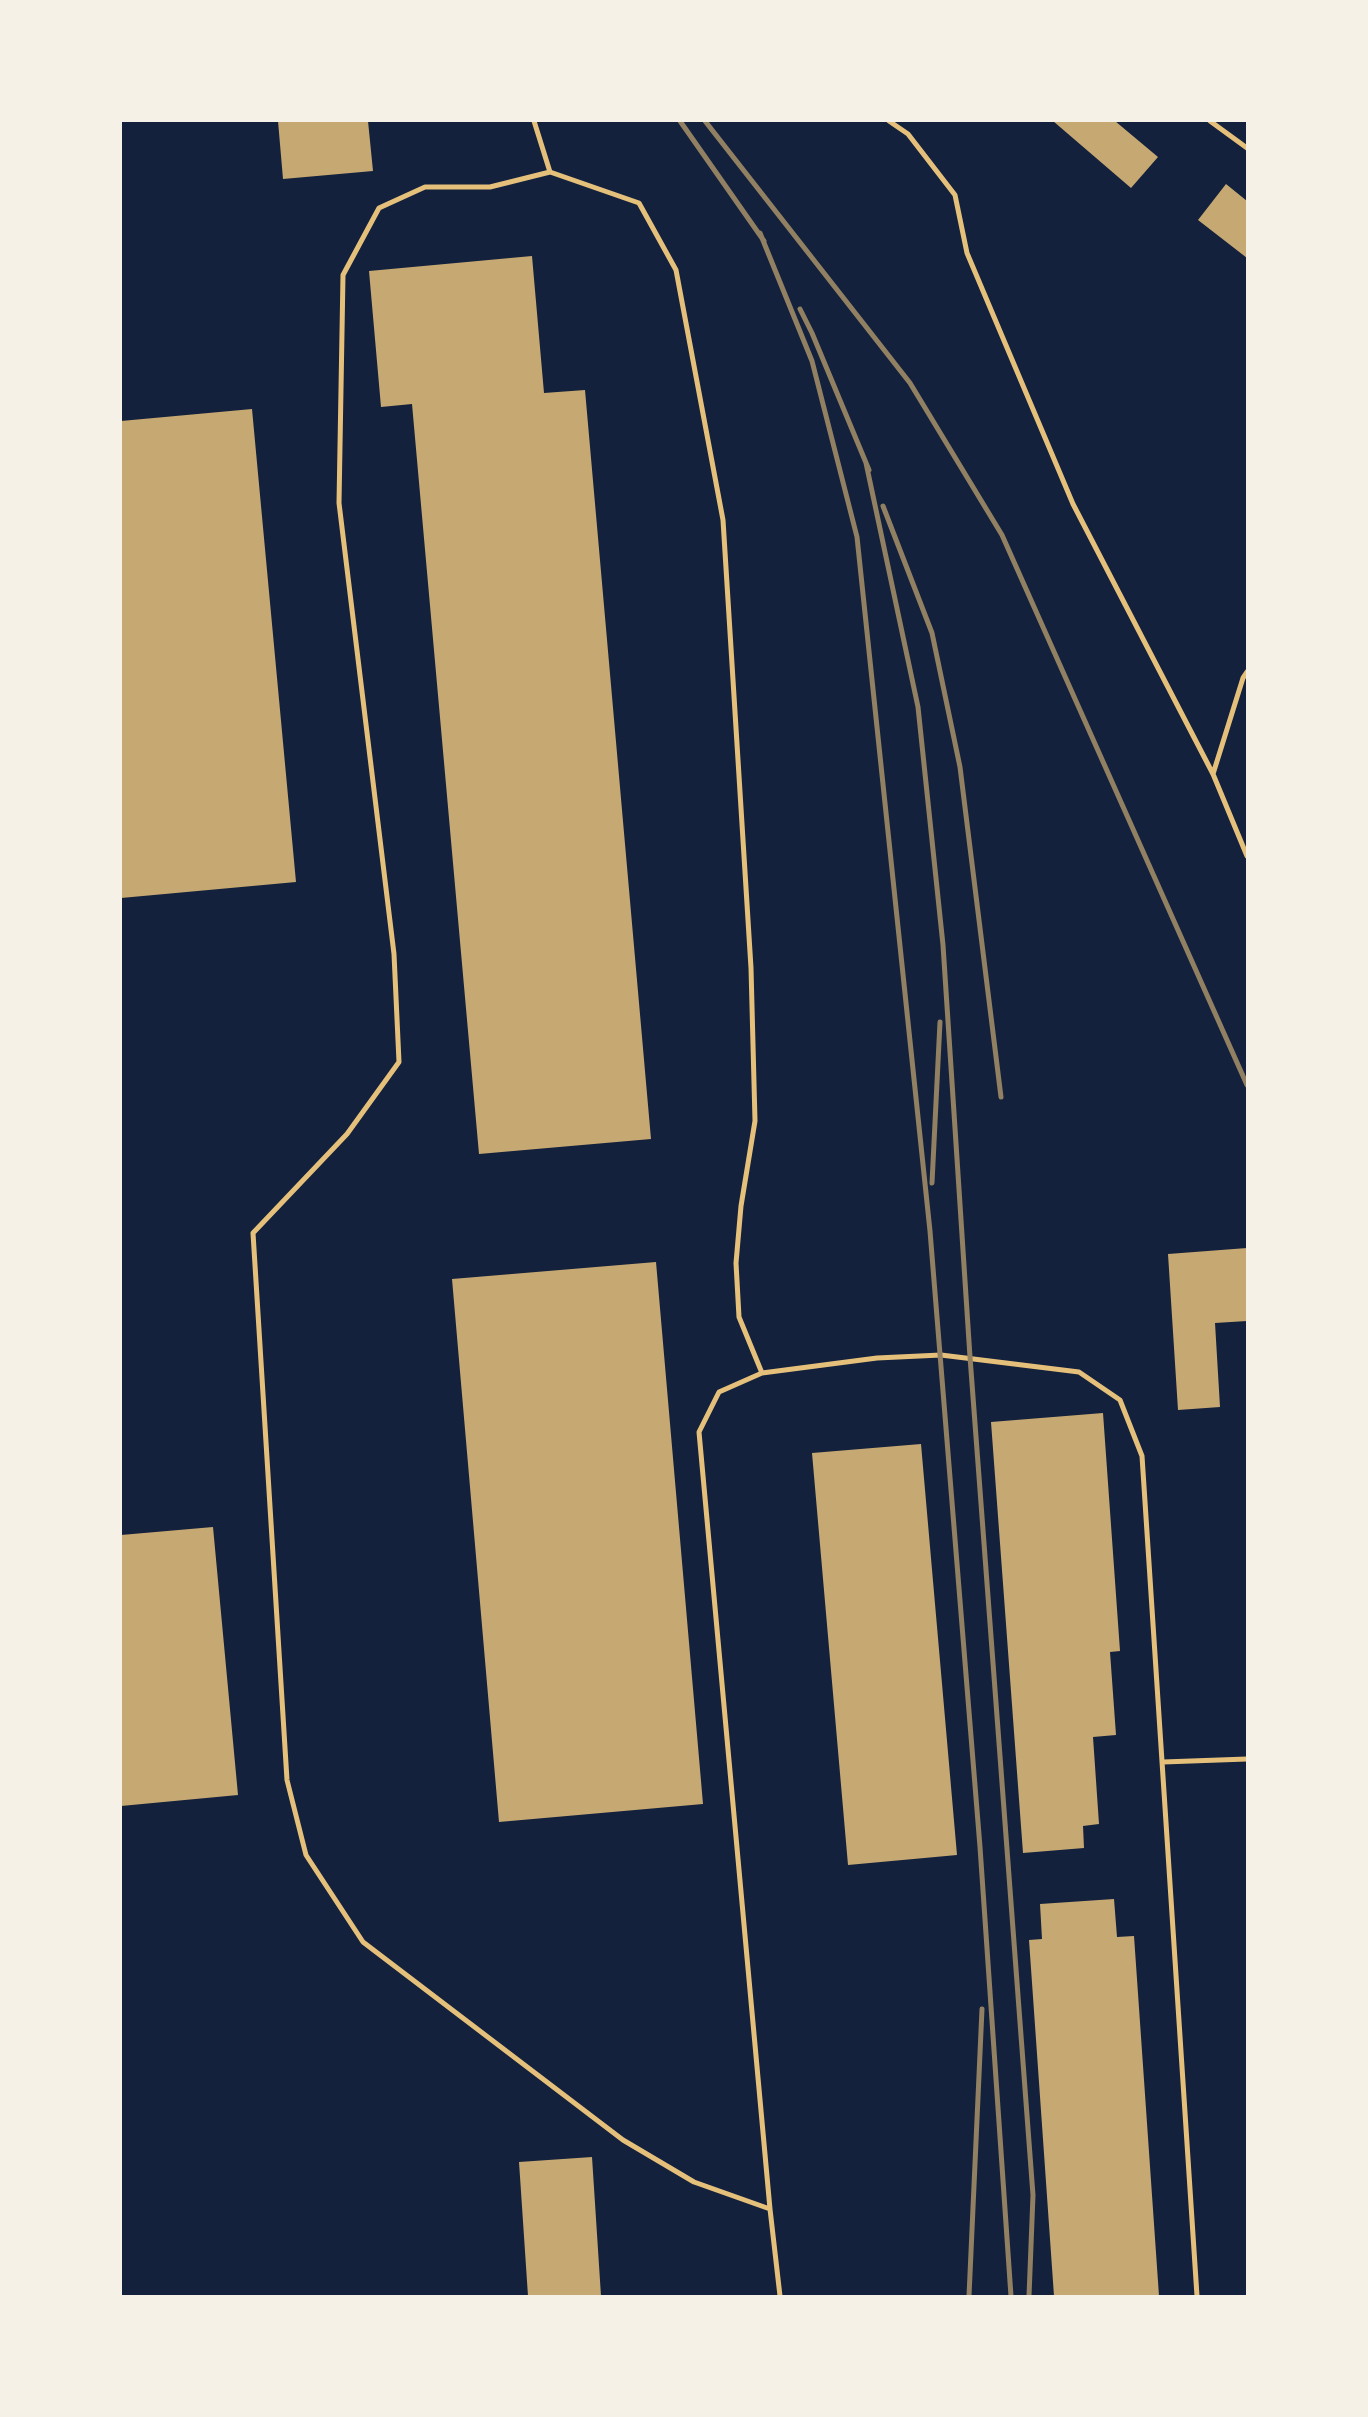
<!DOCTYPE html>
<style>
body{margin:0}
#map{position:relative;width:1368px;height:2417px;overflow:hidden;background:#14213d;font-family:Mulish,sans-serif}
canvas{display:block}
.frame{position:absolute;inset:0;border:122px solid #f6f1e7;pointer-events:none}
</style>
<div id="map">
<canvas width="1368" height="2417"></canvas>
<div class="frame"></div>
</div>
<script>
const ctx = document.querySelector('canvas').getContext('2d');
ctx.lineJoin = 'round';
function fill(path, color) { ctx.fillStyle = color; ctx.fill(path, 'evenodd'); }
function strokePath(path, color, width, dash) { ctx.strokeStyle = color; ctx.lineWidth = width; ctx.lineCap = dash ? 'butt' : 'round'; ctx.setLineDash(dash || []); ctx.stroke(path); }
const building = new Path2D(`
 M278,121H368L373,171L283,179Z
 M1053,121H1115L1158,157L1131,188Z
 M1226,184L1247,201V258L1198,220Z
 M532,256L544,393L585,390L651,1139L479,1154L412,404L381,407L369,271Z
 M252,409L296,882L121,898V421Z
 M1247,1248V1321L1215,1323L1220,1407L1178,1410L1168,1254Z
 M656,1262L703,1804L499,1822L452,1279Z
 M1103,1413L1120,1651L1110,1652L1116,1735L1093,1737L1099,1824L1083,1826L1084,1848L1023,1853L991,1422Z
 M921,1444L957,1855L848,1865L812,1453Z
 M213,1527L238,1795L121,1806V1535Z
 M1114,1899L1117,1937L1134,1936L1159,2296H1054L1029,1940L1042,1939L1040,1904Z
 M592,2157L601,2296H528L519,2162Z`);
const service = new Path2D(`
 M534,121L550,172
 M889,121L908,134L955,195L967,253L1073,504L1213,774L1247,856
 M1210,121L1247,148
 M1213,774L1243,678L1247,672
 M762,1373L739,1317L736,1263L741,1206L755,1121L751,968L723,520L676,270L639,203L550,172L490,187H425L379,208L343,275L339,503L394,954L399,1062L347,1134L253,1233L287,1780L306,1855L363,1942L623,2140L694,2182L770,2209
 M1163,1762L1247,1759
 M780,2296L770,2209L699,1432L719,1392L762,1373L877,1358L941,1355L1079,1372L1120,1400L1142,1456L1197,2296`);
const rail = new Path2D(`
 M680,121L764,241
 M705,121L910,383L1002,535L1247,1085
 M760,233L812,361L857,537L930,1231L980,1847L1011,2296
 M800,309L812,333L869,470
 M866,463L918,707L943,945L970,1357L1033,2195L1029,2296
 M883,506L932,633L960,767L1001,1097
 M932,1183L940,1022
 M969,2296L982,2009`);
fill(building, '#c6a872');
strokePath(service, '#e5c07b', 5);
strokePath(rail, '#918062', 5);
</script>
